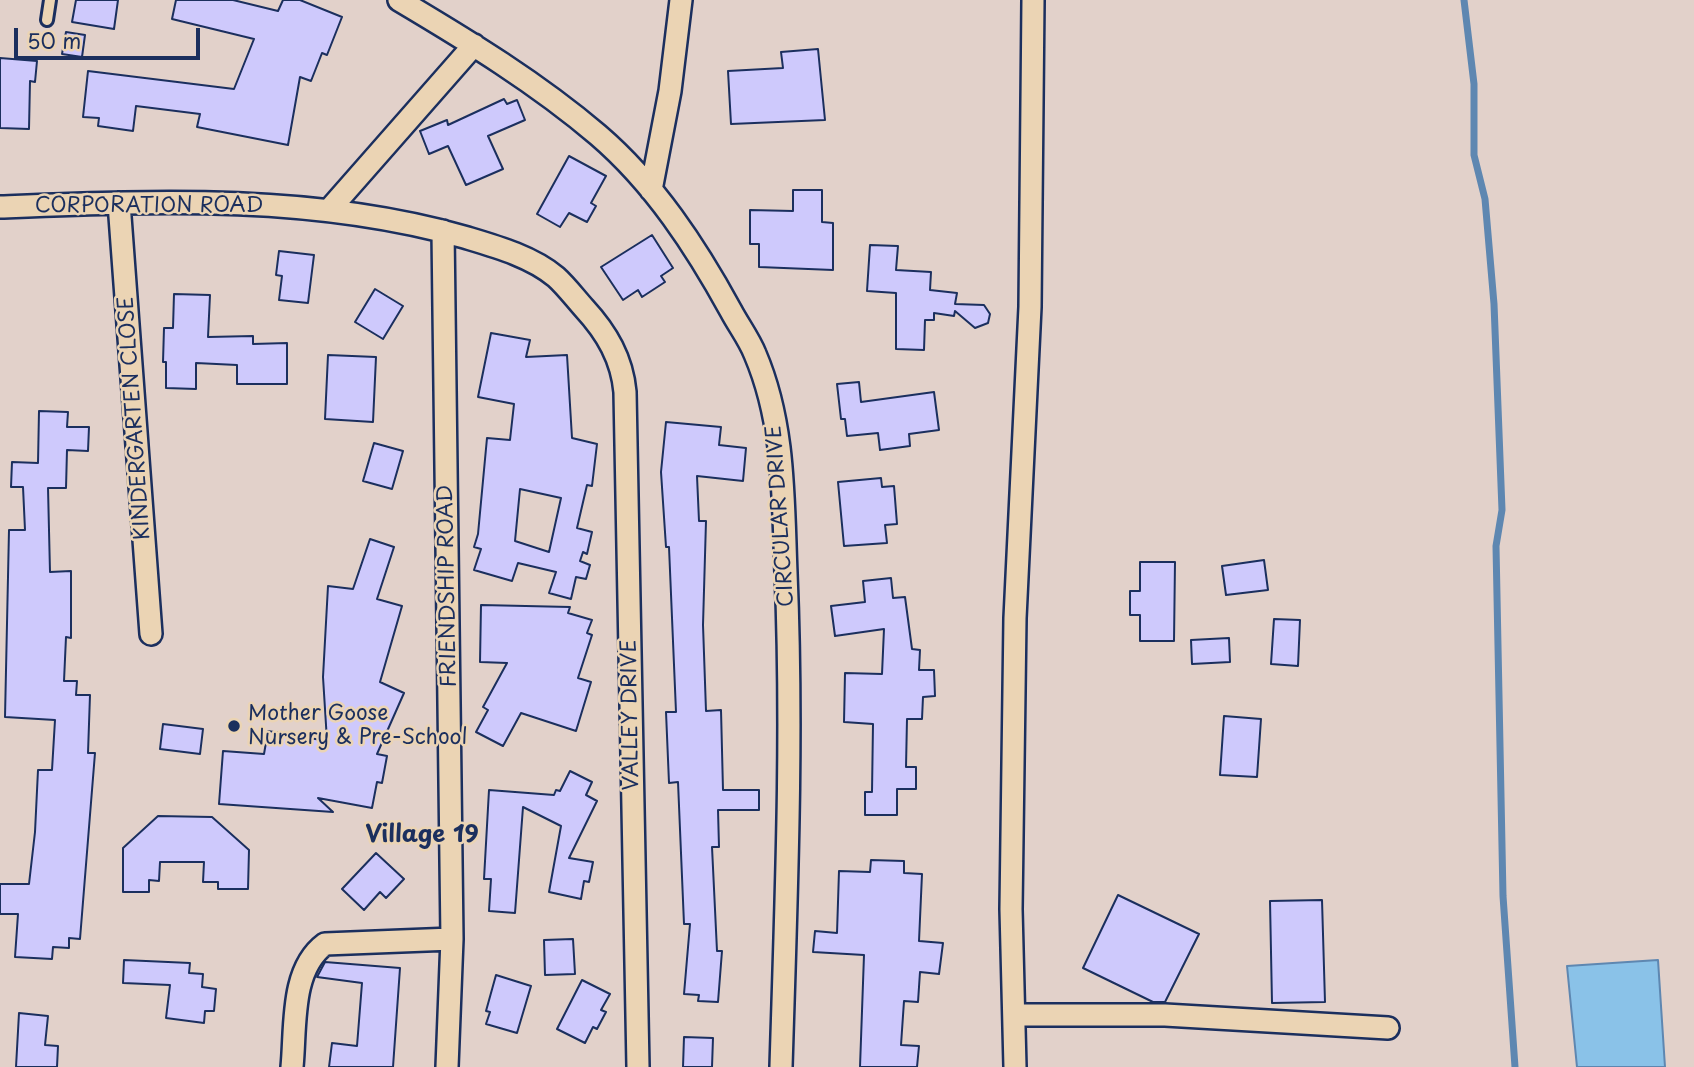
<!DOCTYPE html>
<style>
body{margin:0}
#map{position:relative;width:1694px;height:1067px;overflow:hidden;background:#e2d1ca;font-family:"Playpen Sans",sans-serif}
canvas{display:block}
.scale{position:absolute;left:14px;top:28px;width:186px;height:32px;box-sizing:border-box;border:4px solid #1b2f5e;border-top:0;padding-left:9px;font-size:21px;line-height:24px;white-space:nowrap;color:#1b2f5e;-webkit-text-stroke:5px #ebd4b4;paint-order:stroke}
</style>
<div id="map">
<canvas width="1694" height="1067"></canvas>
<div class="scale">50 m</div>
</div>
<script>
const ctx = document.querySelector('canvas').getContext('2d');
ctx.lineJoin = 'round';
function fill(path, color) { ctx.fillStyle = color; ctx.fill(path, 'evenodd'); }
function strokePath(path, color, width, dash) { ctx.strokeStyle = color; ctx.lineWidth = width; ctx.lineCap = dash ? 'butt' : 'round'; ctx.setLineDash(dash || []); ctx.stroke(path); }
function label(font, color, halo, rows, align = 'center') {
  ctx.font = font + ' "Playpen Sans",sans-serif'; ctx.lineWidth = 5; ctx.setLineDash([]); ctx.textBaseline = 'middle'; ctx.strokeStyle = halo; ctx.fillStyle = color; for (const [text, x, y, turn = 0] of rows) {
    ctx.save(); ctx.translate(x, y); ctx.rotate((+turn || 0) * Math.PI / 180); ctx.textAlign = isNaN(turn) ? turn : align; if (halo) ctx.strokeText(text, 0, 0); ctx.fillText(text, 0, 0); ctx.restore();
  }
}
const water = new Path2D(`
 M1658,960L1665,1067H1577L1567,966Z`);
const stream = new Path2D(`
 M1464,0L1474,84V155L1485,199L1494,304L1502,510L1496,546L1503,896L1515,1067`);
const building = new Path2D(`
 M76,0H118L114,29L72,22Z
 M176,0H233L278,11L283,0H300L342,17L327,55L322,53L311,81L300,77L288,145L197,127L200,114L136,106L133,131L98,126L99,118L83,117L88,71L234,89L254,39L172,19Z
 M66,32L85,35L82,57L62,54Z
 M818,49L825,120L731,124L728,71L783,68L781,52Z
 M0,58L37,61L35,82L30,81L29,129L0,128Z
 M504,99L507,104L517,100L525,120L488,136L503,169L466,185L448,146L429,154L420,131L447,120L448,125Z
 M569,156L606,176L591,203L596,206L587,222L569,213L560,227L537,214Z
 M793,190H822V222L833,223V270L759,267V244H750V210L793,211Z
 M652,235L673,268L661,276L665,282L642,297L638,290L623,300L601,267Z
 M870,245L898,246L896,270L931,272L930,290L957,293L955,304L984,305L990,314L988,323L975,328L955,311L954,316L934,313V320H925L924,350L896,349V293L867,291Z
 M279,251L314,255L308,303L279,300L282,276L276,275Z
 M375,289L403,306L383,339L355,322Z
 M174,294L210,295L208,337L253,336V344L287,343V384H237V365L196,363V389L166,388V362H163L164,328H173Z
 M491,333L530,340L526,357L567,355L572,438L597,444L592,486L587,485L577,528L592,532L587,554L583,552L580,561L590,565L586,579L576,577L571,599L549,593L556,572L518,563L512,581L474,570L481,549L474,547L478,534L487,438L510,440L514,404L478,397ZM520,489L561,498L549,552L515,541Z
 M328,355L376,357L373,422L325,419Z
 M859,382L861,402L934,392L939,430L909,434L910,446L880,450L878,433L847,436L845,419H841L837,384Z
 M39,411L68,412L67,427H89L88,451L67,450L66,488H48L50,572L71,571V638L66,637L64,681H77L76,695H90L88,753H95L80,939L69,938V948L53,947L52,959L15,957L18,914H0V884H29L35,832L38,770H52L55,720L5,717L9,530H25L23,487H11L12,462L38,463Z
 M666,422L721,427L719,445L746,448L743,481L697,476L699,521H706L703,625L706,711L721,710L723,790H759V810H718L719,847H712L717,951H722L718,1002L698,1001L699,995L684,994L690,924H684L678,782L669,783L666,712H676L669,547H666L661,472Z
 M374,443L403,451L392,489L363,481Z
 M881,478L882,487L894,486L897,524L885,525L887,543L844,546L838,482Z
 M370,539L394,547L377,599L402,606L380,682L404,693L377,754L387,756L382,783L377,782L372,808L318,798L333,812L219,804L223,751L264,754L268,731L327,741L323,677L328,586L353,589Z
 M1264,560L1268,590L1226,595L1222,566Z
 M1140,562H1175L1174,641H1140V615H1130V591H1140Z
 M891,578L893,598L905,597L912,649L920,650L919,670H934L935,696L923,697L922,719H907L906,767H916V789H897V815H865V792H872L873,724L844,722L845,673L882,674L884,629L835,636L831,606L865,602L863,581Z
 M481,605L570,607L568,613L592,620L587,633L592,635L578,678L591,682L576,731L521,713L503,746L476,732L488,710L483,707L507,663L480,662Z
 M1274,619L1300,620L1298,666L1271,664Z
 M1229,638L1230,662L1192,664L1191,640Z
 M1224,716L1261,719L1257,777L1220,775Z
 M163,724L203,729L200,754L160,749Z
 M570,771L592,782L586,795L597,801L569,858L593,862L589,882L584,881L581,899L549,892L561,826L523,807L515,913L489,911L491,879H484L489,790L554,795L556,790L560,791Z
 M158,816L212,817L249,850L248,889H218V882H203L204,862H160L159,881L149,880V892H123V848Z
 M376,853L404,879L386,898L380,892L364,910L342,889Z
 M871,860L904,861V873L922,874L919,941L943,943L939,974L920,972L918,1002L904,1001L901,1045L919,1046L917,1067H860L864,955L813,952L815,931L837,933L839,871L870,872Z
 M1118,895L1199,934L1165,1002H1153L1083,968Z
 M1322,900L1325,1002L1272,1003L1270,901Z
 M573,939L575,974L545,975L544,940Z
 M124,960L190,963L189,973L203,974L202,987L216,989L214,1011H205L204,1023L166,1018L170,985L123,983Z
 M325,962L400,968L393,1067H329L332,1043L357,1046L362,983L317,977Z
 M496,975L531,986L517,1033L486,1024L490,1012L486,1011Z
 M582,980L610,994L601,1010L606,1012L597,1029L593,1027L585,1043L557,1029Z
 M19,1013L48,1016L45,1045L58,1046L57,1067H16Z
 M684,1037L713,1038L712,1067H683Z`);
const lane = new Path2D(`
 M47,20L50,0`);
const street = new Path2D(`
 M399,0C468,41 537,83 598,135C654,183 696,247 731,311C739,326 749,339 755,354C785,424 783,499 786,573C793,738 786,902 781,1067
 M651,190L670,91L681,0
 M119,203L151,634
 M0,207C156,201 312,194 464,237C494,246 531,256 556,277C566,286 575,298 584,308C607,333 622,359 625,392L638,1067
 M329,210L474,45
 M443,231L452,939L447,1067
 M1014,1015H1165L1388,1028
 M292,1067C296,1027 290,970 325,944L452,939
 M1015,1067L1011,909L1015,618L1030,307L1033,0`);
const markers = [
 [234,726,7,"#1b2f5e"]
];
const streetNames = [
 ["CORPORATION ROAD",149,206],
 ["KINDERGARTEN CLOSE",135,418,-94],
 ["CIRCULAR DRIVE",781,516,-94],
 ["FRIENDSHIP ROAD",448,586,-91],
 ["VALLEY DRIVE",631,715,-91]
];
const poiNames = [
 ["Mother Goose",248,714],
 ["Nursery & Pre-School",248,738]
];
const quarterNames = [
 ["Village 19",422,835]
];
fill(water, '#8ac2e8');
strokePath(water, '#5e87b1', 2);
strokePath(stream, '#5e87b1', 7);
fill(building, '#cec9fc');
strokePath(building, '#1b2f5e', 2);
strokePath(lane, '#1b2f5e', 16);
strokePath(street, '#1b2f5e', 26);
strokePath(lane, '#ebd4b4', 10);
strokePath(street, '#ebd4b4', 21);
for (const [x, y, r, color] of markers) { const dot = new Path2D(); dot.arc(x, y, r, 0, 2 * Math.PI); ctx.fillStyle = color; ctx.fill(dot); strokePath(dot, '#ebd4b4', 2.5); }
label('21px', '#1b2f5e', '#ebd4b4', streetNames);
label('21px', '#1b2f5e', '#ebd4b4', poiNames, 'left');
label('bold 24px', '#1b2f5e', '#ebd4b4', quarterNames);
</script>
